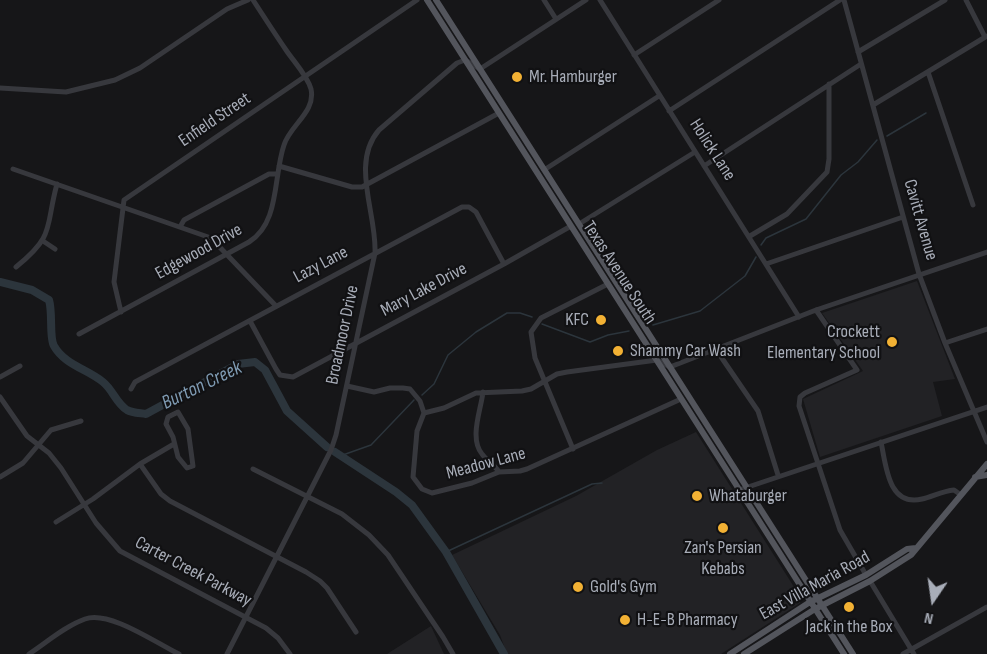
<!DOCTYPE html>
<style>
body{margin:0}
#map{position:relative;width:987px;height:654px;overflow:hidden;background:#161618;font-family:"Sofia Sans Condensed",sans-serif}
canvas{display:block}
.north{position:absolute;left:903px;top:570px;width:60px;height:60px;-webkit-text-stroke:4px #111113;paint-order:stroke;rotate:193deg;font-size:16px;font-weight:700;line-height:24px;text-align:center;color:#a8adb8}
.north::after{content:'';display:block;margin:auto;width:21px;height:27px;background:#a8adb8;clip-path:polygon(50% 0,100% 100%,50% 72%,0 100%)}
</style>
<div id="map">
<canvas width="987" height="654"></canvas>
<div class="north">N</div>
</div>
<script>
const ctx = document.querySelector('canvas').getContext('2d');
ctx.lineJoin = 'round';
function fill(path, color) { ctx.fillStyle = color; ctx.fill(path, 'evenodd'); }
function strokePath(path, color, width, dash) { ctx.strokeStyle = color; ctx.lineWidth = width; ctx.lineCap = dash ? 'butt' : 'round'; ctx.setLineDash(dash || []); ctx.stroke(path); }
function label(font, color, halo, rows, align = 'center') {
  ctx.font = font + ' "Sofia Sans Condensed",sans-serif'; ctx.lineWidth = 4.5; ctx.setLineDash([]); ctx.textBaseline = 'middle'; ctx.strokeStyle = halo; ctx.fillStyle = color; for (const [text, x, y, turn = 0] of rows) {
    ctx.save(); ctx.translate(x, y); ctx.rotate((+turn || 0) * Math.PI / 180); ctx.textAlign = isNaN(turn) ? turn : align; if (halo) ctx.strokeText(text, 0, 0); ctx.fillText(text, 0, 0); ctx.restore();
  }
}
const built = new Path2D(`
 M917,281L955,379L933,382L942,416L820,457L803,399L863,371L822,313Z
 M696,432L801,598L800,603L721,654H507L500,635L452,555L576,496L657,450Z
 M431,626L444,654H387Z`);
const stream = new Path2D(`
 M887,136L926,113
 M761,245L766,238L806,219L841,175L858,162L877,140
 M542,324L590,342L608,335L629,331
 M653,325L700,311L745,276L756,257
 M422,395L434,384L448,355L476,332L507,313H520L532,317
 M340,456L371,445L414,400
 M446,552L592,484L602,483`);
const river = new Path2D(`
 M0,282L32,290L49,300C53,313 49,338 54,346C65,365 87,369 103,382C113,390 116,403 127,410C132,413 140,413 146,414L238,364L255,362L265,370L287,411L327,447
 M335,452L396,492L412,505L446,552L504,654`);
const minor = new Path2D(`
 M544,0L556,19
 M600,0L799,317
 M844,0L919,274L945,343L987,442
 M966,0L985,37
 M858,52L945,0
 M634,55L719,0
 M928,72L973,205
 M0,88L66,92L115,80L140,68L227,9L248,0
 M873,105L987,36
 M669,111L840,0
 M279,166L352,187H362L499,113
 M704,166L861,64
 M13,169L211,238L276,306
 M544,170L659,96
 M579,224L695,152
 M180,227L184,220L269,174H277
 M750,236L787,214L827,172L829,159V84
 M43,241L55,249
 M766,264L903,217
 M16,267C56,235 45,227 57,184
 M816,310L857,370L805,393L800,397L799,406L840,530L866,575
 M121,312L114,282L124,200L417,0
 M250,321L276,369L280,375L293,377L504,264L571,226
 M79,334L249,242C280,223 273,177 284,145C290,125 316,112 311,89C307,75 294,62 286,50C275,34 264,17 253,0
 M945,343L987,329
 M715,348L758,411L778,475
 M0,377L20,366
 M347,386L374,392L390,388H403L410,389L420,401L424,413L417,431L413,477L422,489L432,493L472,483L499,472L520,471L527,469L681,399
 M131,389L135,382L462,207H469L476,212L504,264
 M483,392C481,410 469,438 482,454C487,461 494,464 499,472
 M0,397L27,436L49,453L61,468L96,523L120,551L266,628L278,638L290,654
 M178,412L188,429L193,466L187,468L178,457L173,437L166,424L168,417Z
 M424,413L444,408L476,393L522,391L531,389L557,374L567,372L657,360L670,367L816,310L987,252
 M881,442C886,465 888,507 922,499C932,497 942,491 954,490L961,495
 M573,449L535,358L531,332L541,318L608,284
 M140,464L161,494L170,501L306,572L320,581L327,588L356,632
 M253,469L342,514L369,535L388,555L443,637L453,654
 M0,477L23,463L51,430L81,421
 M739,490L987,407
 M56,522L93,499L140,464L174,444
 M870,581L914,654
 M29,654C46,643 65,626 85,619C109,610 156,643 179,654
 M227,654L331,450L336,435L375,253C377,214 350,163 379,130L457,63L465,60L480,69L586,0
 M903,654L987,607`);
const major = new Path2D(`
 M427,0L844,654
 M436,0L853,654
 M975,477L987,475
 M730,654L810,602L866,575L907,549L916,548
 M744,654L815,609L870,581L911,555L987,464`);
const markers = [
 [517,77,6,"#f2b134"],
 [601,320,6,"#f2b134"],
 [892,342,6,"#f2b134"],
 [618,351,6,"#f2b134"],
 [697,496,6,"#f2b134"],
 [723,528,6,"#f2b134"],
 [578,587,6,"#f2b134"],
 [849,607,6,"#f2b134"],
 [625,620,6,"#f2b134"]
];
const poiNames = [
 ["Mr. Hamburger",529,77],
 ["KFC",589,320,"right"],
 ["Crockett",880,332,"right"],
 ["Elementary School",880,353,"right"],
 ["Shammy Car Wash",630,351],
 ["Whataburger",709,496],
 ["Zan's Persian",723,548,"center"],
 ["Kebabs",723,569,"center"],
 ["Gold's Gym",590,587],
 ["H-E-B Pharmacy",637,620],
 ["Jack in the Box",849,627,"center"]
];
const streetNames = [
 ["Enfield Street",215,120,-34],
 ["Holick Lane",712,150,57],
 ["Cavitt Avenue",920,220,74],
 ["Edgewood Drive",199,252,-29],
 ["Lazy Lane",321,265,-28],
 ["Texas Avenue South",619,273,57],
 ["Mary Lake Drive",424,290,-28],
 ["Broadmoor Drive",343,335,-78],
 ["Meadow Lane",486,464,-15],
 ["Carter Creek Parkway",193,572,28],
 ["East Villa Maria Road",815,586,-29]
];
const waterNames = [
 ["Burton Creek",202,386,-26]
];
fill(built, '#222225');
strokePath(stream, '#2c353c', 1.5);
strokePath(river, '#2c353c', 8);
strokePath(minor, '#37383d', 5);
strokePath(major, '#53555c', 6);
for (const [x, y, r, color] of markers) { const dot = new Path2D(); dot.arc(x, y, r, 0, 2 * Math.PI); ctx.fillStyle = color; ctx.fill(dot); strokePath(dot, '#111113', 2); }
label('18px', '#a8adb8', '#111113', poiNames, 'left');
label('18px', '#a8adb8', '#111113', streetNames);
label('italic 20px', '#7f9bb3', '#111113', waterNames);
</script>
